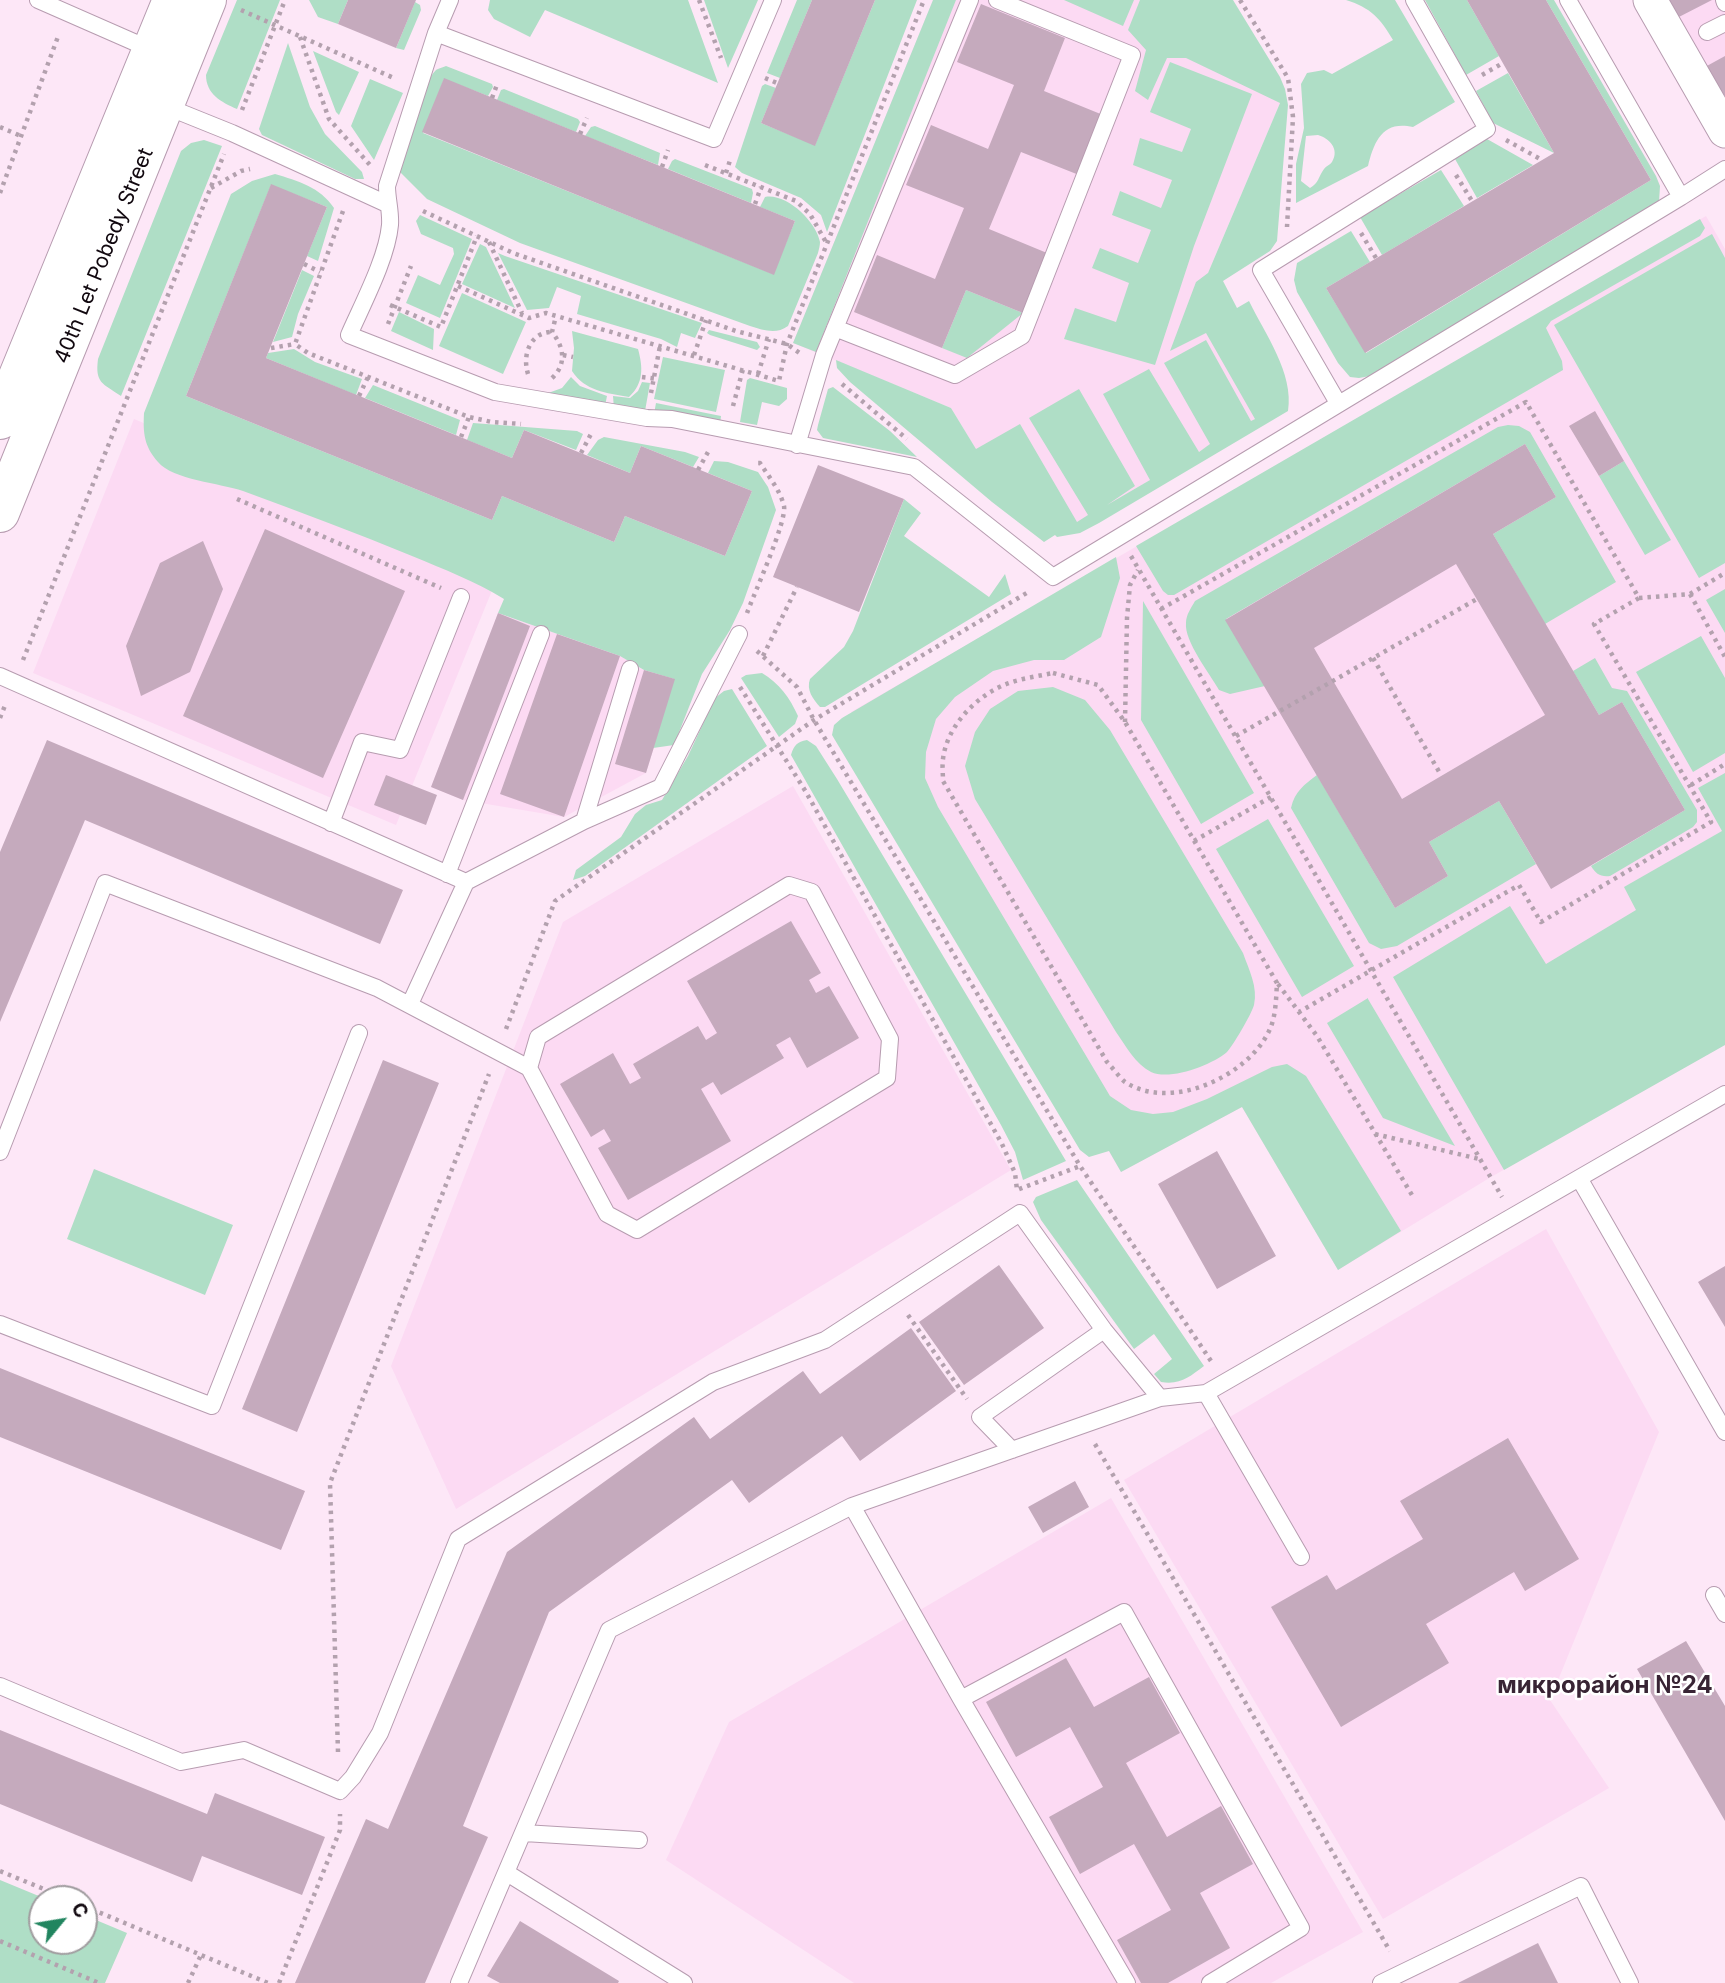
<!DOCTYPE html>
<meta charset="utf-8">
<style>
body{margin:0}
#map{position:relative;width:1725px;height:1983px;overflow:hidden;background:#fde7f7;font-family:Inter,sans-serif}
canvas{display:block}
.north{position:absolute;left:28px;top:1885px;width:70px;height:70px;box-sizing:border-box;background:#fff;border:2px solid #a09c9f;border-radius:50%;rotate:60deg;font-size:19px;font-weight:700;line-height:28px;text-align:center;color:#11080f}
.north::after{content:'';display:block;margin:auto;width:24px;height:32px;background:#21855f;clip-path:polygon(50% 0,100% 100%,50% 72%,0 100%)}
</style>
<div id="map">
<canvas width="1725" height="1983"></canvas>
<div class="north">С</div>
</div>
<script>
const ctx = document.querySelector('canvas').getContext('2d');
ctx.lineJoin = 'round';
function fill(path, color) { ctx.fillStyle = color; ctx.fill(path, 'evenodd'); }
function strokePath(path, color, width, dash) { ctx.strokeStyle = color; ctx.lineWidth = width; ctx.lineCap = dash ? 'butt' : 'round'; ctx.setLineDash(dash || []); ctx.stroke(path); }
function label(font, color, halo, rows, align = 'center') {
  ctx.font = font + ' Inter,sans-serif'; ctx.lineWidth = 5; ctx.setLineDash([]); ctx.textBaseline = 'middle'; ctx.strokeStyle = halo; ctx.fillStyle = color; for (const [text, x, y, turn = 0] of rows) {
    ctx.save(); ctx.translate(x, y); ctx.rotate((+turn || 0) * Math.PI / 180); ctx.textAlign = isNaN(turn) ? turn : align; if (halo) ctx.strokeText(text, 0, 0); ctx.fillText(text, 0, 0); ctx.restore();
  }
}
const built = new Path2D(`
 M933,0H1215L1280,103L1208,273L1279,405L1056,535L1012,509L951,408L793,343Z
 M1669,0H1725V103Z
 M1706,216L1725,249V1045L1491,1177L1338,1270L1242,1107L1121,1172L851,712Z
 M134,419L500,571L396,825L33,673Z
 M498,613L620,656L644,670L675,679L646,773L564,817L463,800L431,787Z
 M793,786L1011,1170L456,1509L391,1366L563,922Z
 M1546,1229L1659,1432L1550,1700L1609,1788L1383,1919L1124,1480Z
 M1111,1498L1363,1932L1271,1983H854L666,1860L729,1722Z`);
const green = new Path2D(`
 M237,0H280L237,109C221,102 206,94 206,75Z
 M309,0H348L338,24L318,17Z
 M490,0H688L718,83L545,10L530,37L494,19L488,10Z
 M704,0H758L728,68Z
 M797,0H812L780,78L767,73Z
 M875,0H917L827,232L821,215L801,198L742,173L735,167L762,86L765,84L776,88L761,123L815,145Z
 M933,0H956L816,352L793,343Z
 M1064,0H1134L1123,26Z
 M1140,0H1233L1280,77L1285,89L1288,105L1277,241L1270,251L1223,281L1237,308L1249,301C1265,334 1294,373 1288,411L1099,523L1080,533L1057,537L1055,535L1044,542L992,502L850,382L837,368L836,360L951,408L976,449L1020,424L1077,522L1088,515L1029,418L1079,389L1135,486L1107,505L1150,480L1103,394L1149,369L1199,452L1210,444L1164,363L1206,340L1251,421L1255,419L1206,333L1170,351L1196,282L1208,273L1280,103L1186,58H1167L1148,100L1135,91L1146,50L1128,30Z
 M1346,0H1395L1455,102L1413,127C1383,120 1374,141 1368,166L1296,203V164L1304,128L1301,84L1307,73L1324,70L1332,74L1393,40C1380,18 1371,8 1346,0ZM1318,135C1329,138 1340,149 1332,162C1330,165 1326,166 1324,169C1318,177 1319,183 1310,188L1301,181L1306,136Z
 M1425,0H1467L1499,56L1466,75Z
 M1546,0H1554L1656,176L1660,186L1659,202L1370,376L1359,378L1350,377L1338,363L1297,292L1294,280L1297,263L1351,231L1370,262L1326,288L1366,353L1651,180Z
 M415,2L420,5L421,10L404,50L396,48Z
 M288,43L310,107L325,134L362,172L364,179H355L262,135L259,129Z
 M313,51L359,72L339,115L336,112Z
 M1170,62L1252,94L1194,246L1155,365L1064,339L1075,308L1116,322L1129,283L1092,268L1100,248L1138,263L1151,230L1112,215L1120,191L1161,208L1172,180L1133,165L1140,138L1182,152L1191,129L1150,112Z
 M446,66L492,84L493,87L488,96L444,79L423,133L773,274L795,221L760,207L765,197C786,193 816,221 820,242C820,245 819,249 818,253L788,326C776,335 763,330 750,326L520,243L427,199L400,172C403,152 422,83 436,70C438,69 443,67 446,66Z
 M1508,73L1554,153L1493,123L1476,91Z
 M370,79L403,93L374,160L351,126Z
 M504,89L578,119L580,122L576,132L497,100L501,90Z
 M595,126L660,153L658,165L585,136L591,127Z
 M1487,139L1533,165L1477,198L1455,159Z
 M204,140L222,146L121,396C102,383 95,383 98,359L181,151L191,143Z
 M675,159L752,189L753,193L751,203L668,169L672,161Z
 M1441,170L1464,206L1382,255L1360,217Z
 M275,174C298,181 320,187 334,208L318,261L307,256L327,207L271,185L186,396L492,520L502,496L614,542L625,516L725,556L752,491L708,473L714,461L728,462L758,472L768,487L776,510L743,603L730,630L702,674L674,745L653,748L674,679L644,670L620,656L498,613L504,599C475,581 443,569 412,556C356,533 300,512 243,491C220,483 173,480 158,462C144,446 143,433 144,413L231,194L252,181Z
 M420,215L472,239L440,318L406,303L418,275L440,285L454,254L453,248L421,234L416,221Z
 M1700,219L1705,228L1700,236L1551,321L1546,328L1562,361L1563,370L1174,595H1168L1163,591L1136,546Z
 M1712,234L1725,258V563L1699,578L1554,325Z
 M480,244L486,247L515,308L462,284Z
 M498,253L505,256L702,323L695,338L681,333L677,347L661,339L577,314L581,296L557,287L549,308L527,310Z
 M302,270L314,276L298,314L292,337L273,342Z
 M966,290L1023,313L967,358L942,348Z
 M462,293L526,322L503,374L439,346Z
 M399,312L434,329L433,350L391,331Z
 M709,330L757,342L760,347L757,350L710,335L707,333Z
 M572,331L638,349C643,367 644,383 629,397C606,393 585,391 572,371L574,348Z
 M294,349L315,362L362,379L356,395L266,358L268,353Z
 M663,357L725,370L716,412L654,399Z
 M571,377L580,386L607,396L605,406L540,396L562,388Z
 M750,378L787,388V399L779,406L762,402L757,425L740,422L747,380Z
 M642,382L650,383L645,411L614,409L613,396L630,398L638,391Z
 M373,385L460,420L456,435L365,398Z
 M833,387L890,431L917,457L823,438L817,430L818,425L828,389Z
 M656,403L721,416L720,424L654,414Z
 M473,423L577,431L583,434L576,450L524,430L512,458L467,440Z
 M1508,425L1519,426L1530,432L1616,582L1545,624L1493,534L1556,497L1525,444L1226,619L1265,686L1230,694L1219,690C1210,674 1184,641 1186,623C1186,615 1191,608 1195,601L1498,427Z
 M604,437L685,452L699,457L693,467L641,446L630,473L587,455L598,440Z
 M1624,461L1671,540L1645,555L1599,476Z
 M904,499L921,513L904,536L989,597L1005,574L1011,594L825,707H820C813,699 806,690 810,679L844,647L853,631Z
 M1116,557L1120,578L1101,637L1064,660H1034L993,671L955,697L936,719L926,752L925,778L938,807L1110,1096L1131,1110L1153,1114L1173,1112L1207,1099L1272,1067L1287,1064L1306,1076L1401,1231L1338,1270L1242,1107L1121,1172L1109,1151L1089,1157L1080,1150L832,735L834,725L842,718Z
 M1725,589V633L1706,600Z
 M1143,601L1254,793L1201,824L1141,720Z
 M1701,636L1725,678V753L1693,772L1636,672Z
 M1595,658L1612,688L1627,691L1697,810V822L1693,827L1610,876C1600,877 1596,874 1591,866L1685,810L1622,702L1599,715L1573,671Z
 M762,673C779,683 790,698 798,716L795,724L779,737L741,678L746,675Z
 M1053,687L1085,700L1110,730L1243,953C1249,970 1258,987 1254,1005C1252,1013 1233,1046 1227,1052C1212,1065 1170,1081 1151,1072C1135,1064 1126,1046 1116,1032L975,799L965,766L975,732L990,709L1018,691Z
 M732,689L767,746L585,876L573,880L576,870L621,837L635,814L646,805L662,800L688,756L715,698L724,691Z
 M807,740L816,746L837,779L1066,1161L1023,1180L1015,1152L1001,1125L791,755C794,745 797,742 807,740Z
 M1725,773V1045L1504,1170L1393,977L1510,906L1546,964L1636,910L1624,887L1722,831L1698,788Z
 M1317,775L1395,908L1448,876L1429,842L1499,801L1536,864L1397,946L1381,949L1369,943L1291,808C1295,791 1304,785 1317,775Z
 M1268,819L1354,966L1302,997L1216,849Z
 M1368,998V999L1455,1146L1383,1118L1327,1023Z
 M94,1169L233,1225L205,1295L67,1239Z
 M1077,1180L1204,1366C1189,1377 1181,1385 1161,1382L1154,1374L1172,1359L1154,1334L1134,1349L1041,1220L1033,1202L1036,1197Z
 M0,1880L46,1899H42V1941H84V1915L127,1933L105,1983H0Z`);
const building = new Path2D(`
 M348,0H416L396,48L338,24Z
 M812,0H875L815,146L761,123Z
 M1467,0H1546L1651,180L1365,353L1326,288L1554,153Z
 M1665,0H1712L1675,19Z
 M981,4L1065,38L1044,91L1103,115L1079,175L1021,152L989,229L1047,253L1023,313L966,290L942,348L854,312L877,255L935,279L964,208L906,185L931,125L988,149L1014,85L957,62Z
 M1725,56V95L1721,97L1705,67Z
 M444,78L795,221L774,275L422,132Z
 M271,184L327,207L266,358L512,458L524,430L630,473L641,446L752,491L725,556L625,516L614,542L502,496L492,520L186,396Z
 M1595,411L1624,461L1599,476L1569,426Z
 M1525,444L1556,497L1493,534L1599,715L1622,702L1685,810L1551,889L1499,801L1429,842L1448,876L1395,908L1225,620ZM1456,564L1545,715L1402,799L1314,648Z
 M818,465L904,499L859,612L773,577Z
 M265,529L405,591L323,778L183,716Z
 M203,541L223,589L190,672L141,696L126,646L160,563Z
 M498,613L530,626L463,800L431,787Z
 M557,634L620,656L564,817L500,794Z
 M644,670L675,679L646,773L615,764Z
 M47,740L403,890L380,944L85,820L0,1022V852Z
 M386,775L437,795L426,825L374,805Z
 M791,921L821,973L809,980L816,993L829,986L859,1038L807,1068L790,1037L776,1045L784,1058L721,1095L713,1082L701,1089L731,1141L628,1200L598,1148L611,1141L604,1129L591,1137L560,1084L613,1053L630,1084L641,1078L633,1064L698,1026L706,1040L717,1033L687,981Z
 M383,1060L439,1083L297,1432L242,1409Z
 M1217,1151L1276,1256L1217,1289L1158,1184Z
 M999,1265L1044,1328L964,1385L919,1322Z
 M1725,1266V1327L1698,1282Z
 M911,1328L956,1391L860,1461L842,1436L749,1503L732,1480L549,1612L463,1826L488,1837L425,1983H295L366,1819L388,1829L507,1552L694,1417L710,1439L803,1371L820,1394Z
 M0,1368L305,1491L281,1550L0,1437Z
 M1508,1438L1579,1559L1525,1591L1514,1572L1426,1624L1449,1663L1341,1727L1271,1607L1327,1575L1336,1590L1423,1539L1400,1501Z
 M1075,1481L1089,1507L1043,1533L1028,1507Z
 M1686,1641L1725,1706V1821L1637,1669Z
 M1066,1658L1094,1707L1149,1677L1180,1733L1126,1763L1167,1837L1221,1806L1253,1864L1200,1893L1230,1948L1168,1983H1141L1117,1940L1171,1910L1134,1844L1080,1874L1049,1817L1103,1787L1070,1727L1016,1757L986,1702Z
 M0,1730L207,1814L215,1793L325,1837L302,1895L202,1856L192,1882L0,1804Z
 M520,1921L619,1981L618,1983H500L487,1976Z
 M1538,1943L1558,1983H1458Z`);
const path = new Path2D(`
 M699,0L721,58
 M1240,0L1288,78L1293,117L1287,227
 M241,10L396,79
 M300,37L329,119L370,165
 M1482,75L1503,63
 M765,78L777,83
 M492,98L498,82
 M242,110L285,0
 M0,127L21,136
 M580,134L587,118
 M1506,140L1542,160
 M705,165L796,201L810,214L827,244
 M662,167L668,150
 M726,173L731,157
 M1456,175L1472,201
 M211,188L241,171L250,169
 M0,193L59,34
 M755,204L761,187
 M343,211L295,344L308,353L469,417L492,422L521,424
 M423,211L513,253L736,331L787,344L801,354
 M1361,233L1376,258
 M489,242L522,313
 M304,264L320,272
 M458,286L529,318L546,313L779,381L787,344L924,0
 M390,305L441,327L477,236
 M388,324L411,266
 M271,348L295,344
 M563,355L573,357
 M694,355L706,320
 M528,374C522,355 530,332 552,332
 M758,374L769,339
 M642,377L658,379
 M552,378C567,364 564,347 552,332L556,316
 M842,384L907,439
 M651,393L660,346
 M359,396L368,377
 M733,406L743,369
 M461,437L469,417
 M581,453L592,432
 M698,470L708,452
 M237,499L441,588
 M1131,556L1502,1197
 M1690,594L1725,657
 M1639,598L1690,594L1725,573
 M1161,609L1526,402L1639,598L1594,624L1711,822L1541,922L1519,885L1299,1012
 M747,613C754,594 787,521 784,506C780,490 769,477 760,463H757
 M757,651L797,687L814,720L1080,1166L1211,1361
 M763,656L797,587
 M1373,658L1441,775
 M23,660L224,154
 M1053,673L1098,685L1125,722L1277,983C1276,999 1276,1017 1269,1031C1248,1076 1171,1112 1125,1082C1119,1077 1113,1068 1107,1062L943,781C943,774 942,766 943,759C947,725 978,694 1009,683C1023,678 1039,676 1053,673Z
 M740,687L806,792L1002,1144L1015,1173L1017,1190L1080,1166
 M0,718L6,703
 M1125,722L1127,618L1130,585L1138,570
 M1236,736L1477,599
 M1691,785L1725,764
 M1194,841L1271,797
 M1278,984L1317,1036L1412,1195
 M506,1029L555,901L814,720L1030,591
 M1375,1134L1479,1159
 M908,1315L967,1399
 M1095,1444L1390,1951
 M338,1752L330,1483L489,1074
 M0,1871L68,1899
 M84,1906L268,1983
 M0,1941L99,1983
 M188,1983L201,1955
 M279,1983L340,1830V1814`);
const service = new Path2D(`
 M38,0L152,50
 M450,0L436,33L387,186C387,199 391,212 390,225C387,258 363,303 349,335L495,392L647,418L672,419L914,467L1053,577L1681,197L1568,0
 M1724,0L1725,3
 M1707,32L1725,23
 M436,33L714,139L773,0
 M165,106L232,133L387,204
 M1681,197L1725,169
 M835,328L955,375L1022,336L1132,55L997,0
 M1338,403L1261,270L1487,129L1414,0
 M797,445L824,355L970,0
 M0,676L466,882L410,1004
 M584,821L630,669
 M331,823L362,742L400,750L461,597
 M447,874L541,634
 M466,882L584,821L661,787L739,634
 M0,1152L105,883L377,988L529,1068L607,1214L637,1230L887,1078L890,1039L812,892L789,885L538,1037L529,1068
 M1579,1178L1725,1432
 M0,1324L212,1406L359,1033
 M1206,1393L1301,1557
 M1012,1450L980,1417L1104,1330
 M852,1506L961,1699L1127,1983
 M1714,1595L1725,1614
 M0,1686L181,1762L244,1750L340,1791L353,1777L380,1733L458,1539L713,1382L825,1340L1020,1213L1104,1330L1160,1398
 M961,1699L1124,1612L1301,1928L1210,1983
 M524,1833L639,1840
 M507,1873L684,1983
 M459,1983L609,1630L852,1506L1160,1398L1206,1393L1725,1094
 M1381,1983L1581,1886L1630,1983`);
const minor = new Path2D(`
 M1650,0L1725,131`);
const tertiary = new Path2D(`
 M0,420L172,0
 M0,513L207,0`);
const streetNames = [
 ["40th Let Pobedy Street",104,256,-68]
];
const quarterNames = [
 ["микрорайон №24",1605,1686]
];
fill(built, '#fcdaf3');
fill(green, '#afdec6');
fill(building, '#c5aabd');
strokePath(service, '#b79cb0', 18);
strokePath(minor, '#b79cb0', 35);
strokePath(tertiary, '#b79cb0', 40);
strokePath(path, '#b3a1ae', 4.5, [3.5, 5]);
strokePath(service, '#fff', 16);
strokePath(minor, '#fff', 33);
strokePath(tertiary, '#fff', 38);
label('21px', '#11080f', '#fff', streetNames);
label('bold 24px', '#382434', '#fff', quarterNames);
</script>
